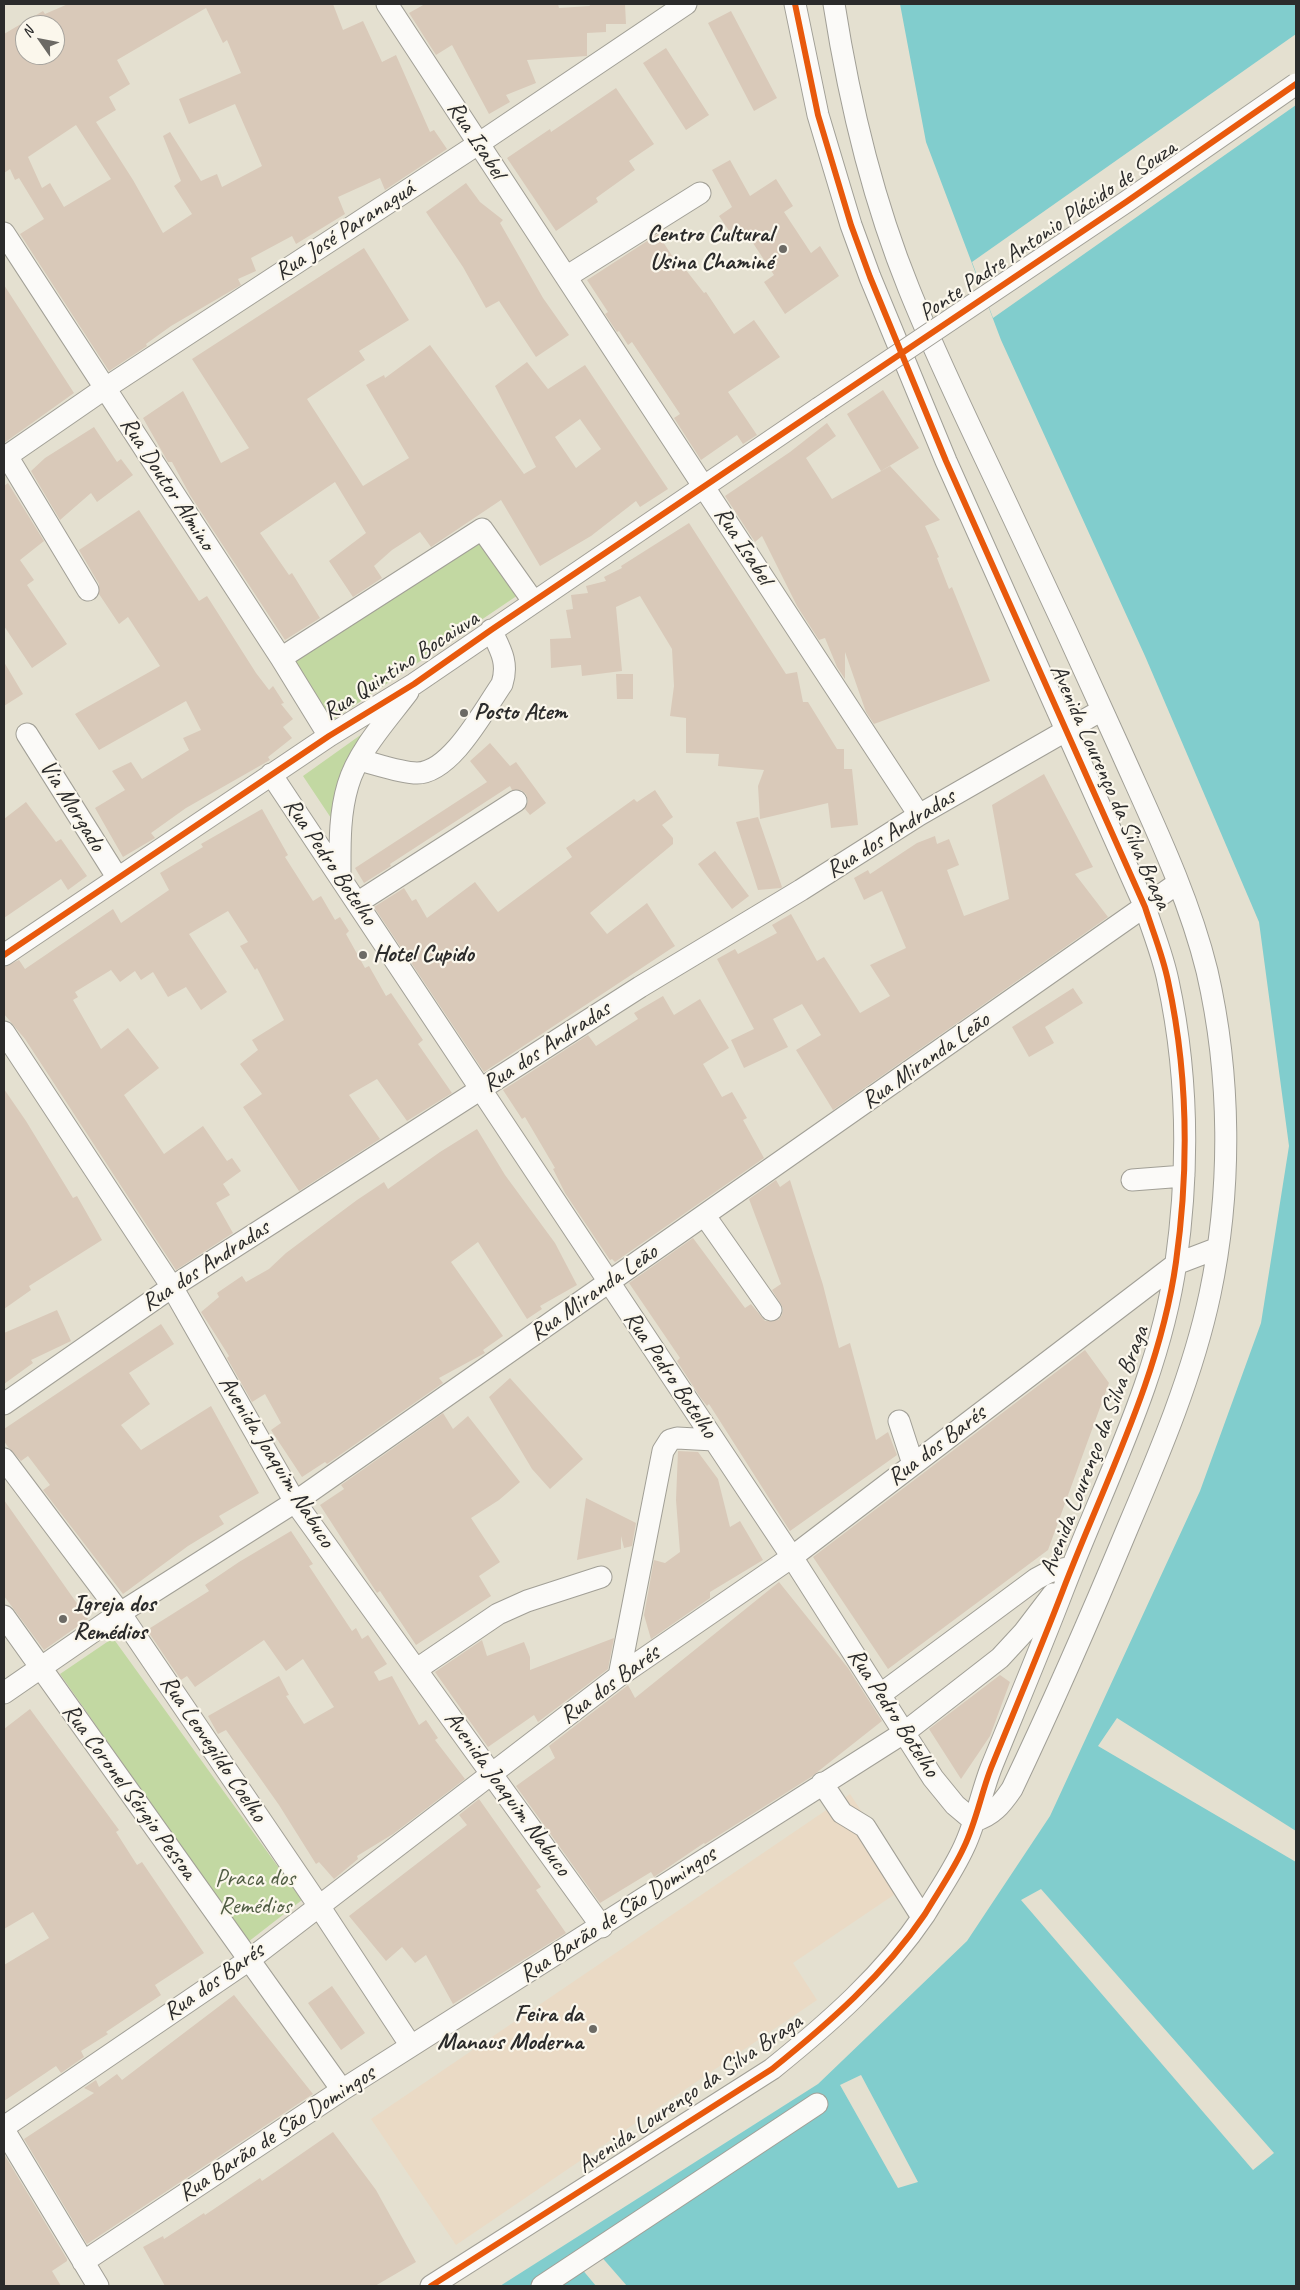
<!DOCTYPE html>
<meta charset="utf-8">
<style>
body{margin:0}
#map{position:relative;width:1300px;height:2290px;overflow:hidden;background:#e4e0d0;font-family:Caveat,sans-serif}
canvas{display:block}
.frame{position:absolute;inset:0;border:5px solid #2b2b2b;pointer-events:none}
.north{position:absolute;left:15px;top:15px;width:50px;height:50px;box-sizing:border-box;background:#fbf7ec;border:1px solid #a8a59f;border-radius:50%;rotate:303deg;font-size:14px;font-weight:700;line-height:20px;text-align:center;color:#2b2b2b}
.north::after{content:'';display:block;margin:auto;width:18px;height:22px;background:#6c6a65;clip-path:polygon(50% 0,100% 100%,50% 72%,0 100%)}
</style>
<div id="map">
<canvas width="1300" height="2290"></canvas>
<div class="frame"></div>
<div class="north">N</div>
</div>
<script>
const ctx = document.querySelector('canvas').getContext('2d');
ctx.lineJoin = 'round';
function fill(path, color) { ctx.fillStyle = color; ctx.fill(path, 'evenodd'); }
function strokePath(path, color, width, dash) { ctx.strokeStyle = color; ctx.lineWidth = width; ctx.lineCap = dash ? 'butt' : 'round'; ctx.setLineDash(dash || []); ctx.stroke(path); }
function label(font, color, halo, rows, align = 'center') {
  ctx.font = font + ' Caveat,sans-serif'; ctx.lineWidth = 4.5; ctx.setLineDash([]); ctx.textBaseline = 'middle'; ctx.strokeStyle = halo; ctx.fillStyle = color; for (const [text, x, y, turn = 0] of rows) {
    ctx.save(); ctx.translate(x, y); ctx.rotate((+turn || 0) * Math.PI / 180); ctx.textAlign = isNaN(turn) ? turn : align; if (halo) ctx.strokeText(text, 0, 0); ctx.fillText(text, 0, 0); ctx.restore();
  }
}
const built = new Path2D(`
 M850,1794L910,1884L793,1963L817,2000L456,2245L371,2119Z`);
const green = new Path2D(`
 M483,531L524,591L333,720L292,660Z
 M362,734L333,799L335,824L303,776Z
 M113,1638L302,1900L248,1942L60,1674Z`);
const water = new Path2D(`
 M900,4H1296V2286H500L818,2084L967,1941L1050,1816L1200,1491L1261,1323L1289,1146L1259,922L1145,656L1001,340L926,142Z`);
const pier = new Path2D(`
 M1296,34V105L993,318L972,262Z
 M1117,1718L1296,1831V1862L1098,1746Z
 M1041,1889L1274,2153L1253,2170L1021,1900Z
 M861,2075L918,2182L898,2188L840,2085Z
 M599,2254L627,2286H596L581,2268Z`);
const building = new Path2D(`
 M68,4H333L343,30L363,21L382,62L396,55L430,132L434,130L447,149L385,190L380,178L338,197L345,214L296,244L292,236L251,258L256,271L238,279L241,285L171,326L146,344L147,346L109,371L20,234L44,219L19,178L15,180L10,169L4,173V34L43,11L45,14ZM206,8L223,43L227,40L241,73L179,99L189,124L235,104L262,166L222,187L217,174L201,181L170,132L163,136L181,181L174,186L192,214L163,233L133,180L96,122L116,110L109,97L130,84L117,60ZM25,25H55V55H25ZM76,125L111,179L64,207L50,183L42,188L28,157Z
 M425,4H558L559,8L590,6L589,4H625L626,24H606V32L587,33V56L527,60L536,83L506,95L510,102L489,114L452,45L436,55L409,13Z
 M731,11L777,98L754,111L708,23Z
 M666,48L709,115L686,130L643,63Z
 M616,88L654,144L629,161L635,170L596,198L598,202L556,231L507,158L550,129L551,132Z
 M730,160L750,196L776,179L793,206L784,212L811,253L820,246L839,276L785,314L764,282L774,275L749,237L738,244L719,216L732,207L712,170Z
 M466,183L480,202L503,220L500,223L543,298L569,335L536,357L499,301L486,308L463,267L426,212Z
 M658,234L676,262L678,260L704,293L706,292L734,334L754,320L780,357L728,392L757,435L743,444L737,435L701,460L674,418L680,414L632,342L628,345L619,331L617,332L605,314L608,312L587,280Z
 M364,248L409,320L359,351L365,360L307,399L363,486L409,458L366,385L384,375L385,378L430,345L524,474L536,467L495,386L527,362L548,389L585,365L668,489L640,507L636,501L591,536L540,566L501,500L431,547L420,532L392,550L374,566L382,578L353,597L329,561L366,533L335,482L260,533L289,575L292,573L320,618L285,640L190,495L172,462H168L143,418L183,391L221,463L249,448L192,359ZM580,419L601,449L576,468L555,437Z
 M4,285L74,393L4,443Z
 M883,390L919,448L881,471L847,414Z
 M827,423L836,436L806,458L832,499L890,466L940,520L925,526L939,557L937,558L949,589L952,587L990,681L874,724L866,712L845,652V679L837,667L825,638L819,640L797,606L762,536L755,542L725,496L790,452Z
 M94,427L117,462L121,459L133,475L97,502L91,493L60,520L31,471L45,458Z
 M8,483L44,541L20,560L34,580L27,585L67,644L32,668L4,626V486Z
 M139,510L199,601L207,596L256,673L269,690L273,686L284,703L281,704L293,719L283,727L292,738L268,757L270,760L186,808L151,833L155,838L123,857L95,808L125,790L112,771L131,762L142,779L189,750L183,738L201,730L186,701L99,750L75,714L160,666L128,617L119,624L99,594V584L79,550Z
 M689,523L786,674L797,672L803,702H808L837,749H844V769H852L858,825L831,828L828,803L760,819L758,786L764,770L718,766L719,754L686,753V718L670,716L674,686L672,649L640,596L616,607L622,671L582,676L581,665L551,668L550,639L571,638L566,610L573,609L571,595L588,593L586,586L606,581L604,577L622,568L621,566Z
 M4,662L23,694L4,706Z
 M616,674H633V699H617Z
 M490,743L510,766L516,762L546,803L530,815L525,809L528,801L526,794L521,790H512L510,786L390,864L391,866L364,883L355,868L487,782L470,761Z
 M1044,774L1093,867L1075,874L1108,917L833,1110L796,1050L821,1035L802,1004L773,1019L788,1047L744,1068L731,1040L754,1029L717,959L735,949L738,954L777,933L772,925L791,914L817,961L824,957L860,1013L890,996L870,965L906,948L882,891L864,900L854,878L868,870L870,874L917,843L935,836L937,844L949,839L959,865L947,870L964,916L1009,899L992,805Z
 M655,790L673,817L662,825L673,838V844L590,913L607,934L647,903L675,946L484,1072L374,907L404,888L412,901L416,899L427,918L475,882L498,912L572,857L566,848L634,799L637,802Z
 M26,802L56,842L61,839L87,876L68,890L61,879L4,918V819Z
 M262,809L288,855L285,857L313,901L321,896L335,920L340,917L349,931L346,934L365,968L369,966L386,996L391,993L423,1040L418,1044L452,1093L407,1121L377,1079L349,1095L380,1139L299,1191L243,1107L262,1094L240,1064L258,1050L252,1040L284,1020L257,968L255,970L240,946L248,942L228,911L189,934L227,992L201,1010L186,987L168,997L153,972L141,980L135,971L120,982L111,970L75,992L78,997L73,1000L101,1049L128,1028L159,1068L124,1095L164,1154L203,1126L227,1161L232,1158L241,1171L223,1184L230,1195L216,1203L233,1233L176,1270L25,1039L4,1014V967L19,960L25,969L113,909L121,923L169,890L160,873L203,847L201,844Z
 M758,817L782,887L781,888L758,890L736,822Z
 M715,851L749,896L732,909L698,864Z
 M1073,988L1083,1003L1045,1027L1054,1043L1029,1057L1012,1027Z
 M663,996L674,1015L700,999L729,1048L703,1064L722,1097L732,1092L747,1118L743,1120L764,1158L615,1262L612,1259L610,1260L565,1193L553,1169L555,1168L525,1117L522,1119L503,1090L588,1035L596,1046L638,1019L634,1013Z
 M4,1089L26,1121L73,1198L77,1196L102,1240L29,1286L31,1290L4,1309Z
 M477,1129L505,1175L555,1243L577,1285L540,1306L542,1309L527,1319L478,1242L451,1262L503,1336L483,1350L485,1353L439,1378L443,1383L327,1464L325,1462L302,1477L271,1430L281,1423L265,1394L252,1402L227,1358L229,1356L201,1312L219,1297L217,1293L242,1276L246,1282L269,1269L286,1253L357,1200L384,1182L388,1189L440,1152Z
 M776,1180L780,1187L790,1180L823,1285L839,1348L850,1343L876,1440L888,1432L897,1455L790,1531L709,1404L707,1406L700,1397L677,1361L680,1358L629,1283L693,1238L745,1308L751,1304L765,1321L778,1320L782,1315L783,1308L772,1290L781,1284L749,1199Z
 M57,1310L71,1341L31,1360L33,1363L4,1384V1333Z
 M161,1324L174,1344L129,1373L150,1404L121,1425L141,1450L211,1406L259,1493L219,1516L224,1524L188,1546L123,1594L43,1490L50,1485L28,1456L21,1461L8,1447L4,1441V1429Z
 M1085,1350L1109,1383L1048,1550L888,1669L813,1557Z
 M510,1378L583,1459L550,1489L532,1469L489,1397Z
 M443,1413L453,1429L468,1416L520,1482L499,1500L471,1518L500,1562L479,1576L491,1596L416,1645L380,1591L377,1593L320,1505L344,1489L341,1485Z
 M678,1451L698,1452L718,1479L730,1527L740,1521L763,1560L710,1592V1598L651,1639L644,1615L654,1560L665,1563L680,1552L676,1500Z
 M586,1498L636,1523L632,1546L624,1548L621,1536V1549L577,1560Z
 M4,1500L88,1619L44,1650L4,1596Z
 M291,1531L313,1564L309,1566L352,1631L356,1628L362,1639L368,1635L387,1664L374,1672L379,1681L392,1676L419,1725L426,1720L438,1738L435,1740L465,1779L393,1834L357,1856L358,1859L334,1879L319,1862L316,1864L279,1805L226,1730L218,1734L208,1716L279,1676L289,1695L286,1696L304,1724L334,1707L303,1659L286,1671L264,1640L195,1687L187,1676L181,1680L147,1630L209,1591L205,1585L239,1562Z
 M779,1582L848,1668L882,1721L811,1777L705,1844L704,1843L654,1877L651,1872L600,1903L516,1786L555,1758L549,1746L628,1685L635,1698Z
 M614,1638L608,1669L538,1722L534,1715L488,1747L435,1672L482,1640L487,1656L524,1642L530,1657V1670Z
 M1000,1675L1010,1682L990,1736L961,1779L929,1729Z
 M30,1709L119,1830L116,1832L137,1865L142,1862L204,1953L155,1985L161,1995L106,2032L108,2034L81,2051L84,2057L61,2073L56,2066L4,2101V1965L49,1938L33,1912L4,1929V1729Z
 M479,1799L541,1887L536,1890L566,1933L453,2004L426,1955L415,1963L402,1947L386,1961L349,1916L467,1825L459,1815Z
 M332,1986L365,2033L341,2050L308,2003Z
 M234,1995L313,2094L87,2244L24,2139L94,2093L84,2088L96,2080L99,2087L117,2074L122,2080Z
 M333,2132L376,2190L416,2262L375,2286H165L143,2247L163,2236L164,2239L204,2213L205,2215L260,2178L262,2181Z
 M4,2154L67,2259V2261L52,2271L61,2286H4Z`);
const minor = new Path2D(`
 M387,4L919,815
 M834,4C849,100 872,198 909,289C940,366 977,440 1012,515C1049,593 1085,671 1120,749C1152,821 1188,894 1207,971C1231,1075 1232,1189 1210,1294C1193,1374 1160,1452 1128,1527C1091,1616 1053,1703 1012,1789C1001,1805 992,1816 974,1821
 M4,233L281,658L329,736
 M566,277L700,193
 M7,456L88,590
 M4,458L104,389L478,144L686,4
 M281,658L482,529L533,601
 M27,734L117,877
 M360,760C376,764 401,773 417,773C451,773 484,710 502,684C509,662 500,649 491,630
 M271,774L792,1557L933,1778L955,1805L974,1821
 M340,877C340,846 339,815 348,785C358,751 387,720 408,692
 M357,903L516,801
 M4,955L329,736L414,684L819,408
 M4,1032L172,1287L295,1502L602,1927
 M1132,1180L1184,1176
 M705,1216L771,1310
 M4,1404L172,1287L640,987L801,890L919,815L1102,710
 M899,1421L913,1464
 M4,1459L120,1613L319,1906L411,2046
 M4,1616L342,2090
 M417,1669L498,1614L527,1601L601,1577
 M619,1676L663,1451L670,1440L677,1438L714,1440
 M4,1693L120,1613L295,1502L1178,883
 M881,1694L1036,1579L1049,1572L1072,1567
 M822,1783L842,1813L865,1827L922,1917
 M4,2127L249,1960L619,1676L792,1557L1176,1264L1218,1248
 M4,2130L98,2286
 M83,2262L342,2090L905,1732L1000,1658L1024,1632L1053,1594
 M431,2286L772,2069C829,2023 884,1975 925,1914C938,1892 953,1871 964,1847C976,1822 981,1794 991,1768C1015,1709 1040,1650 1063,1590C1104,1483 1160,1377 1176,1262C1189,1169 1188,1073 1168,981C1163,956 1153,932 1145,907L946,461L870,277L851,225L818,115L795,4
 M542,2286L817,2104`);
const minorBridge = new Path2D(`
 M819,408L1126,202L1296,84`);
const cycleway = new Path2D(`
 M4,955L329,736L414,684L491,630L1126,202L1296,84
 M431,2286L772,2069C829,2023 884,1975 925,1914C938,1892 953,1871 964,1847C976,1822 981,1794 991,1768C1015,1709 1040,1650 1063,1590C1104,1483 1160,1377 1176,1262C1189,1169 1188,1073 1168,981C1163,956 1153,932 1145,907L946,461L870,277L851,225L818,115L795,4`);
const markers = [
 [783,249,5,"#6c6a65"],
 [464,713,5,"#6c6a65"],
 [363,955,5,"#6c6a65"],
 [63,1619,5,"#6c6a65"],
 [593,2029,5,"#6c6a65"]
];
const streetNames = [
 ["Rua Isabel",476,140,57],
 ["Rua José Paranaguá",345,231,-33],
 ["Ponte Padre Antonio Plácido de Souza",1048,231,-34],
 ["Rua Doutor Almino",167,484,57],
 ["Rua Isabel",743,546,57],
 ["Rua Quintino Bocaiuva",401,666,-33],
 ["Avenida Lourenço da Silva Braga",1110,787,66],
 ["Via Morgado",72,806,58],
 ["Rua dos Andradas",891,834,-32],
 ["Rua Pedro Botelho",330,862,56],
 ["Rua dos Andradas",547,1047,-33],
 ["Rua Miranda Leão",926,1061,-35],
 ["Rua dos Andradas",206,1266,-33],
 ["Rua Miranda Leão",594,1293,-35],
 ["Rua Pedro Botelho",670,1375,56],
 ["Rua dos Barés",937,1446,-37],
 ["Avenida Lourenço da Silva Braga",1095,1451,-69],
 ["Avenida Joaquim Nabuco",276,1462,58],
 ["Rua dos Barés",610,1685,-36],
 ["Rua Pedro Botelho",893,1713,57],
 ["Rua Leovegildo Coelho",213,1749,56],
 ["Rua Coronel Sérgio Pessoa",129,1792,54],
 ["Avenida Joaquim Nabuco",507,1794,54],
 ["Rua Barão de São Domingos",618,1915,-33],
 ["Rua dos Barés",214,1982,-35],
 ["Avenida Lourenço da Silva Braga",690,2094,-34],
 ["Rua Barão de São Domingos",277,2134,-33]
];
const poiNames = [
 ["Centro Cultural",773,235,"right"],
 ["Usina Chaminé",773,263,"right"],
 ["Posto Atem",474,713],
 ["Hotel Cupido",373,955],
 ["Igreja dos",73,1605],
 ["Remédios",73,1633],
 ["Feira da",583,2015,"right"],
 ["Manaus Moderna",583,2043,"right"]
];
const parkNames = [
 ["Praca dos",255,1879],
 ["Remédios",255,1907]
];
fill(built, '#eadac5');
fill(green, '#c2d8a2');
fill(water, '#81cdcd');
fill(pier, '#e4e0d0');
fill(building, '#d9c9b9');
strokePath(minor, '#a19f96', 23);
strokePath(minor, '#fbfaf8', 21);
strokePath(minorBridge, '#a19f96', 23, []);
strokePath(minorBridge, '#fbfaf8', 21);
strokePath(cycleway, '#e8590c', 6);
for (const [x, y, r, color] of markers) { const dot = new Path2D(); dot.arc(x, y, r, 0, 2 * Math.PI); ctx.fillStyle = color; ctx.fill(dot); strokePath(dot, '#fbf7ec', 2); }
label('24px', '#2b2b2b', '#fbf7ec', streetNames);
label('bold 24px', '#2b2b2b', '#fbf7ec', poiNames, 'left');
label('24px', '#505d44', '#fbf7ec', parkNames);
</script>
